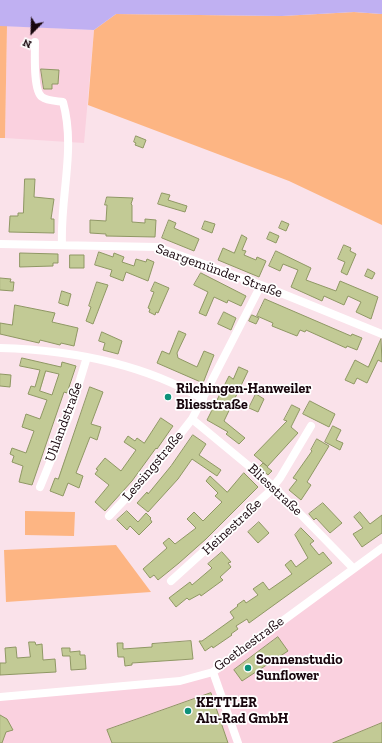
<!DOCTYPE html>
<meta charset="utf-8">
<style>
body{margin:0}
#map{position:relative;width:382px;height:743px;overflow:hidden;background:#fae2ea;font-family:"Zilla Slab",serif}
canvas{display:block}
.north{position:absolute;left:12px;top:12px;width:40px;height:40px;-webkit-text-stroke:3px #fff;paint-order:stroke;rotate:203deg;font-size:11px;font-weight:700;line-height:16px;text-align:center;color:#18060d}
.north::after{content:'';display:block;margin:auto;width:14px;height:18px;background:#18060d;clip-path:polygon(50% 0,100% 100%,50% 72%,0 100%)}
</style>
<div id="map">
<canvas width="382" height="743"></canvas>
<div class="north">N</div>
</div>
<script>
const ctx = document.querySelector('canvas').getContext('2d');
ctx.lineJoin = 'round';
function fill(path, color) { ctx.fillStyle = color; ctx.fill(path, 'evenodd'); }
function strokePath(path, color, width, dash) { ctx.strokeStyle = color; ctx.lineWidth = width; ctx.lineCap = dash ? 'butt' : 'round'; ctx.setLineDash(dash || []); ctx.stroke(path); }
function label(font, color, halo, rows, align = 'center') {
  ctx.font = font + ' "Zilla Slab",serif'; ctx.lineWidth = 3.5; ctx.setLineDash([]); ctx.textBaseline = 'middle'; ctx.strokeStyle = halo; ctx.fillStyle = color; for (const [text, x, y, turn = 0] of rows) {
    ctx.save(); ctx.translate(x, y); ctx.rotate((+turn || 0) * Math.PI / 180); ctx.textAlign = isNaN(turn) ? turn : align; if (halo) ctx.strokeText(text, 0, 0); ctx.fillText(text, 0, 0); ctx.restore();
  }
}
const built = new Path2D(`
 M7,26L94,30L84,143L5,138Z
 M382,548V743H0V697L139,685L213,672Z`);
const green = new Path2D(`
 M354,12L382,14V225L289,181L88,105L94,30L116,14L282,16Z
 M0,26H7L5,138H0Z
 M25,511L75,512L74,536L25,535Z
 M116,545L151,592L6,602L4,550Z`);
const water = new Path2D(`
 M0,0H382V14L354,12L282,16L116,14L94,30L0,26Z`);
const building = new Path2D(`
 M41,69L59,70L58,84H52V89H44Z
 M136,136L146,140L143,148L135,145L136,143L134,142Z
 M25,179H35L34,197L54,199L51,219H54V233L9,232L10,216H18V213H23Z
 M162,193L170,195L168,200L187,206L185,212L158,204Z
 M107,197L133,198L131,204L132,205V222L145,223V219L156,220L155,237L106,236V234L90,233V220L106,221L107,205H105Z
 M169,220L176,223L174,228L199,239L194,251L162,238Z
 M205,221L215,224L212,233L202,229Z
 M282,221L289,224L286,231L279,228Z
 M270,232L279,236L276,243L267,239Z
 M242,235L247,238L242,250L246,251L244,255L256,260L257,257L266,261L259,277L218,260L223,248L234,253Z
 M344,245L351,248L350,251L356,254L347,275L341,272L345,262L338,259Z
 M276,251L311,268L306,280L336,291L340,281L378,297L371,319L356,312L361,302L348,296L344,305L324,296L322,301L291,287L298,270L283,264L280,271L269,266Z
 M99,252L113,257L114,253L124,257L122,262L134,266L136,259L146,262L147,259L154,262L148,281L126,272L123,281L110,276L112,270L95,265Z
 M20,253L58,254V263H53V266L20,267Z
 M70,255H84V268H70Z
 M368,269L375,273L372,279L365,276Z
 M201,273L246,296L241,306L228,300L227,303L214,297L206,316L199,313L208,292L194,285Z
 M0,278L11,279L10,282H14L13,291L0,290Z
 M97,282L108,285L93,324L86,321L91,307L89,306Z
 M155,282L169,288L158,313L156,312L155,315L149,312L150,309L148,308L154,292L151,291Z
 M62,291L71,294L68,306L59,303Z
 M265,299L351,336L352,334L362,338L357,350L347,346L346,348L306,330L305,332L300,330L297,336L272,326L273,323L257,316Z
 M15,305L55,313L52,322L78,328L74,346L61,343L60,345L40,340L39,343L0,334V323L12,325Z
 M224,312L236,318L231,330L218,324Z
 M252,315L259,318L256,324L249,321Z
 M179,331L186,334L177,353L178,358L197,367L204,351L214,355L203,383L157,363L162,351L169,354Z
 M102,332L122,341L118,354L103,350L105,343L99,341Z
 M381,339L382,362L378,360L367,383L357,378L354,384L345,380L355,360L368,367Z
 M22,358L61,367L62,362L76,366L67,393L64,392L32,485L19,482L23,466L12,462L14,456L10,454L12,448L26,453L34,431L22,427L26,414L40,419L47,400L28,394L31,386L35,387L40,370L20,366ZM46,371L59,374L52,395L40,391Z
 M239,367L248,371L224,421L245,438L239,444L226,434L228,432L207,420L229,376L233,379Z
 M0,374L11,375L10,387L0,386Z
 M90,387L103,392L91,424L101,427L97,440L90,437L76,473L83,476L79,488L68,483L63,496L50,491L55,478L58,479Z
 M256,394L264,399L258,412L249,408Z
 M310,401L335,414L329,427L303,414Z
 M292,405L300,409L291,427L298,433L267,467L272,471L268,475L259,467L263,463L267,466L254,455L287,421L284,420Z
 M161,418L173,426L157,449L156,448L132,481L105,511L95,502L109,485L95,474L98,470L96,469L105,458L121,471L136,450L124,442L128,436L135,441L137,438L144,443Z
 M333,426L341,430L336,440L343,443L340,450L325,442Z
 M193,435L206,444L199,455L221,470L217,476L192,459L178,479L148,512L137,503L147,492L148,494L171,466Z
 M317,439L329,446L307,482L311,485L301,500L289,490L297,480L293,478L312,451L311,450Z
 M244,473L258,487L206,539L179,563L158,580L154,575L150,578L143,569L167,548L163,543L169,538L175,544L196,528L187,519L194,512L203,521L222,502L215,496L218,493L206,481L210,476L227,492Z
 M323,503L342,523L330,533L316,518L314,520L309,514Z
 M127,511L138,522L146,513L151,518L150,519L152,522L139,535L130,526L127,530L117,520Z
 M360,512L370,524L382,515V533L362,547L353,534L363,528L354,517Z
 M259,522L269,533L258,543L248,532Z
 M301,528L314,541L310,544L319,555L323,552L332,563L249,623L247,619L236,626L238,629L231,634L232,635L213,648L212,646L205,651L199,641H202L234,618L230,612L238,606L237,605L244,600L246,603L258,595L253,589L263,582L269,590L292,574L285,565L291,560L296,567L308,558L295,535Z
 M222,552L231,562L228,563L231,567L220,577L223,580L201,596L200,594L189,600L187,598L176,607L169,598L190,582L192,585L212,568L208,564Z
 M278,637L288,651L242,681L234,670Z
 M191,641L193,659L132,663V665L125,666L124,657H118L117,643H123V649L152,647V644Z
 M29,642H35L36,645L42,644L43,660L55,659L56,672L0,675V663H6L5,648L16,647L17,658L30,657Z
 M62,648H70V652L80,651V655H85L86,669L71,670L70,656H63Z
 M211,693L228,743H112L107,730Z
 M0,715L7,719L13,730L6,732L2,743H0Z
 M382,723V743H333Z`);
const minor = new Path2D(`
 M35,42C35,52 33,91 42,97C47,101 57,101 63,102C76,149 60,196 62,244
 M0,244L157,247L261,285L382,334
 M0,348C70,350 142,363 203,399
 M192,419L273,486L353,568
 M40,487L69,416L87,357
 M109,516L150,473L192,419L261,285
 M171,581L268,493L280,478L311,426
 M213,672L238,743
 M0,697L180,681L213,672L382,548`);
const markers = [
 [168,397,4,"#0d917a"],
 [248,668,4,"#0d917a"],
 [188,711,4,"#0d917a"]
];
const streetNames = [
 ["Saargemünder Straße",219,271,20],
 ["Uhlandstraße",64,422,-70],
 ["Lessingstraße",153,466,-50],
 ["Bliesstraße",275,490,43],
 ["Heinestraße",232,527,-43],
 ["Goethestraße",249,644,-36]
];
const poiNames = [
 ["Rilchingen-Hanweiler",176,389],
 ["Bliesstraße",176,405],
 ["Sonnenstudio",256,660],
 ["Sunflower",256,676],
 ["KETTLER",196,703],
 ["Alu-Rad GmbH",196,719]
];
fill(built, '#fad1df');
fill(green, '#fdb583');
fill(water, '#c0b0f2');
fill(building, '#c2ca95');
strokePath(building, '#8f9764', 1);
strokePath(minor, '#fff', 8);
for (const [x, y, r, color] of markers) { const dot = new Path2D(); dot.arc(x, y, r, 0, 2 * Math.PI); ctx.fillStyle = color; ctx.fill(dot); strokePath(dot, '#fff', 1.5); }
label('14px', '#18060d', '#fff', streetNames);
label('bold 14px', '#18060d', '#fff', poiNames, 'left');
</script>
